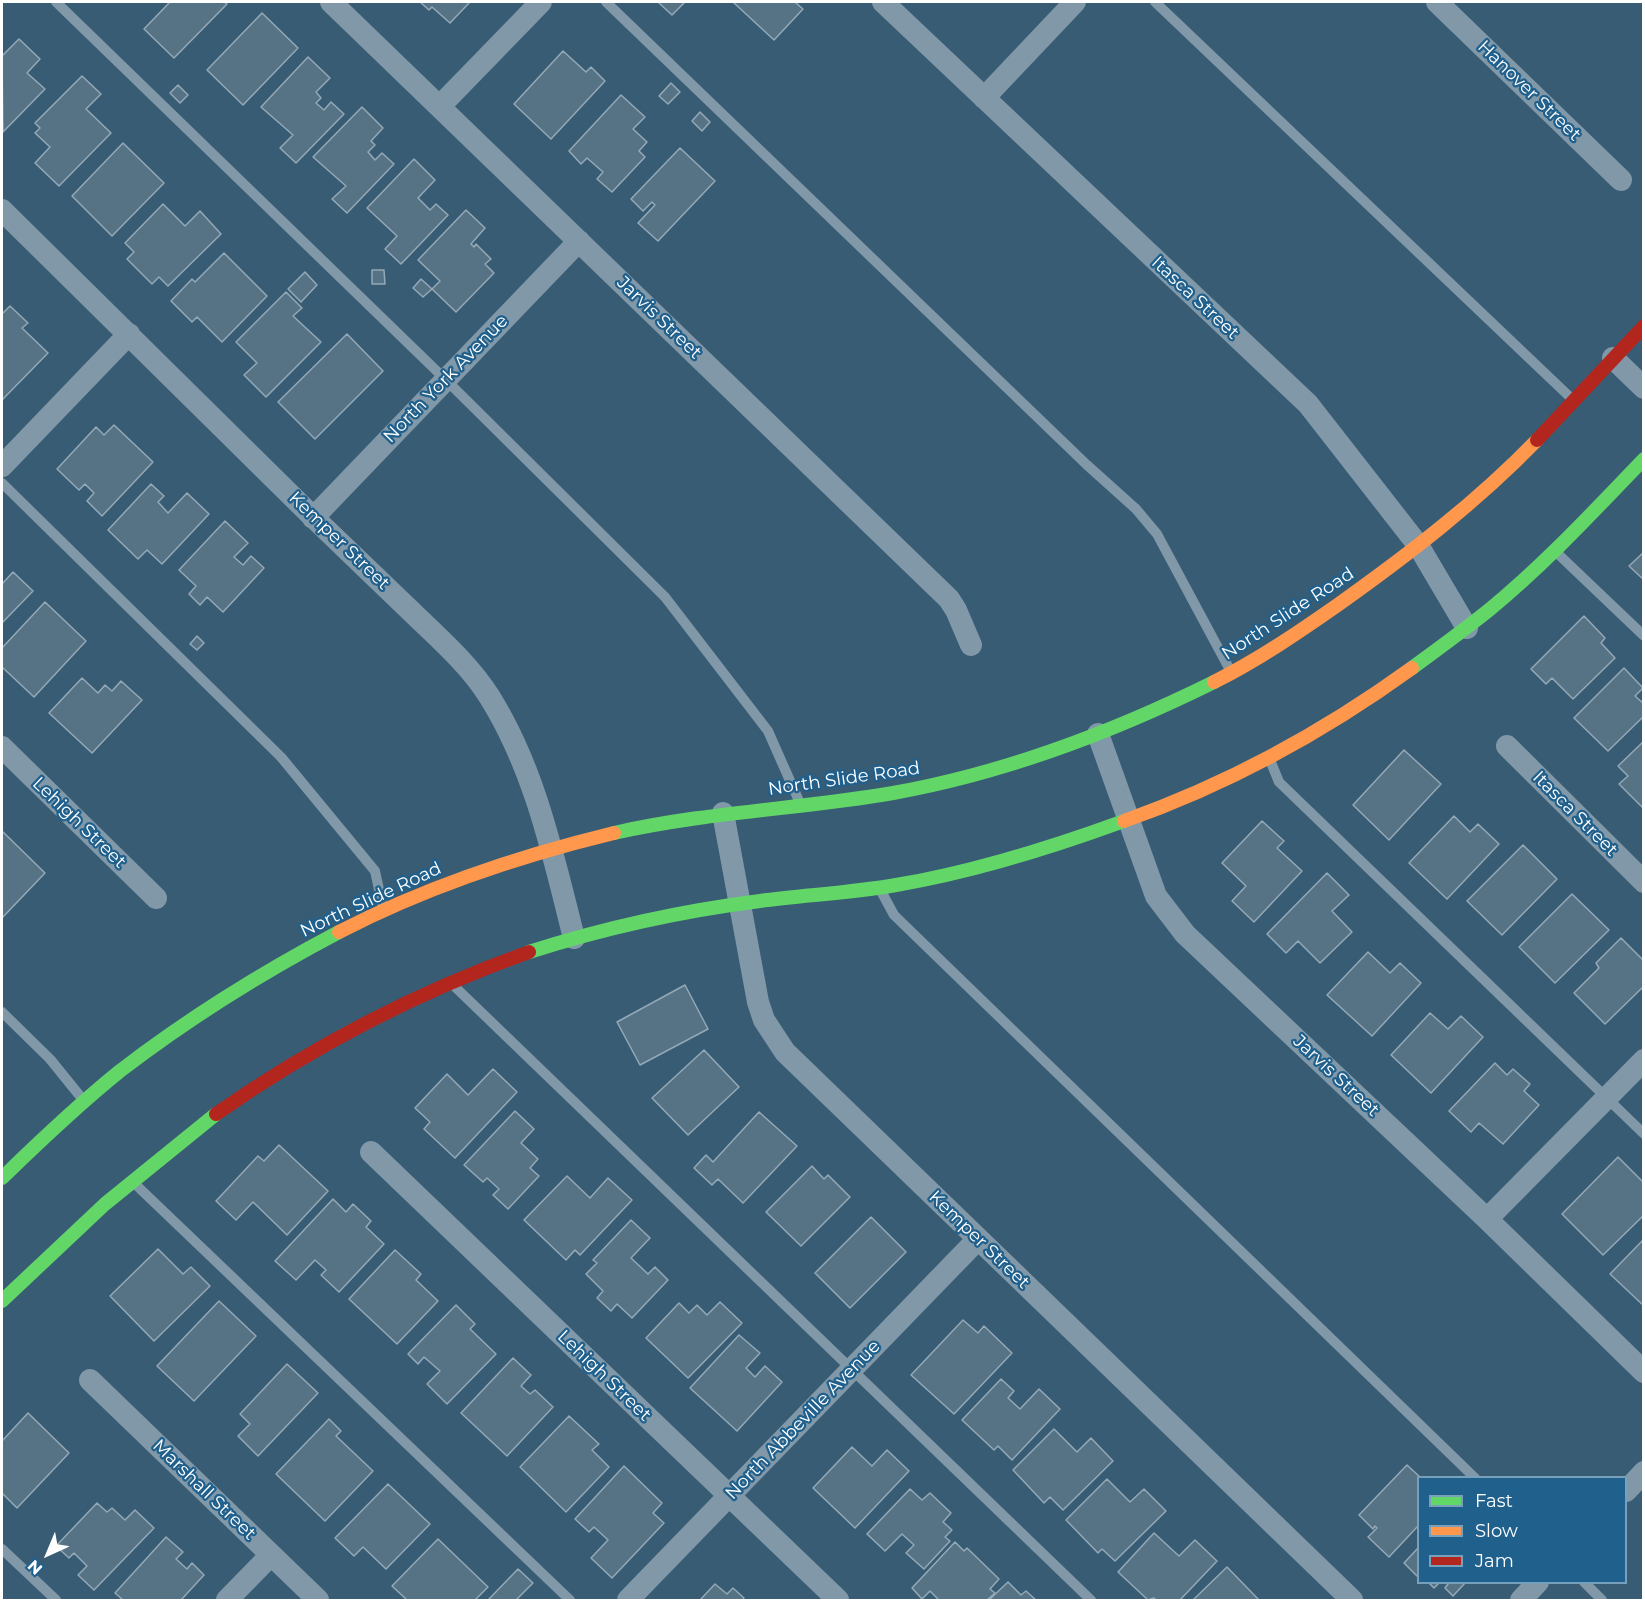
<!DOCTYPE html>
<style>
body{margin:0}
#map{position:relative;width:1645px;height:1602px;overflow:hidden;background:#385c74;font-family:Montserrat,sans-serif}
canvas{display:block}
.frame{position:absolute;inset:0;border:3px solid #fff;pointer-events:none}
.legend{position:absolute;left:1417px;top:1476px;width:210px;height:108px;box-sizing:border-box;background:#20608d;border:2px solid #79a0bb;margin:0;padding:8px 10px;list-style:none;font-size:18px;color:#fff}
.legend li{display:flex;align-items:center;gap:12px;height:30px}
.legend b{width:30px;border:2px solid #79a0bb}
.north{position:absolute;left:18px;top:1524px;width:60px;height:60px;-webkit-text-stroke:4px #20608d;paint-order:stroke;rotate:224deg;font-size:16px;font-weight:700;line-height:24px;text-align:center;color:#fff}
.north::after{content:'';display:block;margin:auto;width:21px;height:27px;background:#fff;clip-path:polygon(50% 0,100% 100%,50% 72%,0 100%)}
</style>
<div id="map">
<canvas width="1645" height="1602"></canvas>
<div class="frame"></div>
<ul class="legend">
<li><b style="height:8px;background:#63d668"></b>Fast</li>
<li><b style="height:8px;background:#ff974d"></b>Slow</li>
<li><b style="height:8px;background:#b3261e"></b>Jam</li>
</ul>
<div class="north">N</div>
</div>
<script>
const ctx = document.querySelector('canvas').getContext('2d');
ctx.lineJoin = 'round';
function fill(path, color) { ctx.fillStyle = color; ctx.fill(path, 'evenodd'); }
function strokePath(path, color, width, dash) { ctx.strokeStyle = color; ctx.lineWidth = width; ctx.lineCap = dash ? 'butt' : 'round'; ctx.setLineDash(dash || []); ctx.stroke(path); }
function label(font, color, halo, rows, align = 'center') {
  ctx.font = font + ' Montserrat,sans-serif'; ctx.lineWidth = 4.5; ctx.setLineDash([]); ctx.textBaseline = 'middle'; ctx.strokeStyle = halo; ctx.fillStyle = color; for (const [text, x, y, turn = 0] of rows) {
    ctx.save(); ctx.translate(x, y); ctx.rotate((+turn || 0) * Math.PI / 180); ctx.textAlign = isNaN(turn) ? turn : align; if (halo) ctx.strokeText(text, 0, 0); ctx.fillText(text, 0, 0); ctx.restore();
  }
}
const building = new Path2D(`
 M170,2H224L227,4L174,58L144,29Z
 M420,2H470L450,23L432,7L429,10Z
 M661,2H685L672,15L659,3Z
 M733,2H795L803,9L774,40Z
 M262,13L298,48L243,105L207,70Z
 M19,39L40,59L27,73L45,89L3,132L2,56Z
 M563,51L586,72L591,67L605,81L551,139L514,104Z
 M308,57L330,78L316,92L321,98L316,103L324,110L331,102L344,114L296,163L280,148L293,135L261,107Z
 M82,76L101,94L86,109L111,133L59,186L35,163L50,147L35,133L40,128L35,123Z
 M671,83L680,92L668,104L659,96Z
 M178,85L188,95L180,103L170,93Z
 M621,95L645,117L633,129L647,142L639,151L645,157L612,192L597,179L603,172L587,158L581,164L569,151Z
 M362,107L383,128L371,141L375,145L368,152L375,160L382,153L394,164L347,213L332,199L346,186L313,157Z
 M700,112L710,122L702,131L692,121Z
 M123,143L164,183L112,236L72,196Z
 M680,148L715,181L658,241L638,223L655,205L652,202L643,211L631,199Z
 M414,159L435,180L418,198L430,210L436,204L448,215L401,264L385,249L397,236L367,208Z
 M163,204L185,226L200,211L221,234L168,286L159,277L152,284L127,259L134,252L125,243Z
 M466,210L485,228L471,244L474,247L476,244L491,259L485,264L494,273L456,312L432,289L440,281L418,260Z
 M224,253L267,296L222,342L197,317L192,322L171,301L192,279L195,282Z
 M372,270H384L385,284H372Z
 M305,272L317,285L301,302L288,289Z
 M421,279L432,289L423,297L413,288Z
 M286,292L302,308L293,316L321,342L266,397L244,375L257,363L236,342Z
 M10,306L28,323L22,328L48,353L2,400V314Z
 M347,334L383,371L315,439L278,402Z
 M114,425L153,462L102,516L87,501L94,493L85,484L79,490L57,469L96,427L104,435Z
 M151,484L164,496L158,502L168,513L187,493L209,514L162,564L147,550L138,559L108,530Z
 M225,521L248,543L234,557L243,565L251,556L264,568L223,612L207,597L200,605L189,594L196,586L179,570Z
 M1644,552V580L1629,566Z
 M13,572L33,591L2,623V584Z
 M45,602L86,641L34,697L2,667V648Z
 M1584,616L1605,638L1601,643L1615,658L1573,699L1552,678L1546,684L1531,669Z
 M197,636L204,643L197,650L190,644Z
 M1624,668L1643,688L1635,696L1644,704V716L1608,751L1574,718Z
 M82,678L98,693L105,685L112,691L121,681L142,700L92,753L49,713Z
 M1644,741V809L1619,784L1628,776L1618,766Z
 M1404,750L1441,784L1389,840L1353,805Z
 M1454,816L1470,832L1478,824L1499,844L1447,899L1409,863Z
 M1262,821L1284,841L1277,848L1302,871L1254,922L1232,901L1246,886L1222,863Z
 M2,831L45,873L2,918Z
 M1523,845L1557,879L1502,935L1467,901Z
 M1327,873L1349,895L1332,911L1352,932L1320,963L1298,941L1286,953L1267,934Z
 M1572,894L1609,930L1555,983L1519,947Z
 M1621,938L1644,961V986L1605,1024L1574,993L1599,968L1596,963Z
 M1368,952L1390,973L1400,963L1421,983L1372,1036L1327,995Z
 M685,985L708,1029L640,1065L617,1022Z
 M1430,1013L1448,1029L1461,1016L1483,1037L1431,1093L1391,1055Z
 M704,1050L739,1087L688,1135L652,1098Z
 M1495,1063L1507,1075L1513,1069L1530,1084L1524,1091L1539,1105L1503,1144L1479,1123L1471,1132L1449,1111Z
 M493,1069L517,1092L455,1158L424,1129L430,1122L415,1108L447,1074L468,1095Z
 M515,1111L534,1129L521,1143L538,1159L530,1168L539,1176L508,1209L493,1195L499,1189L487,1178L483,1182L464,1165Z
 M759,1112L797,1146L743,1203L718,1179L712,1185L694,1168L706,1155L713,1162Z
 M279,1145L328,1191L287,1235L253,1202L236,1220L216,1201L258,1156L264,1161Z
 M1618,1157L1644,1183V1215L1603,1255L1562,1214Z
 M812,1166L824,1179L828,1175L850,1197L801,1246L766,1212Z
 M567,1176L590,1198L608,1178L632,1200L580,1255L575,1250L566,1260L524,1220Z
 M333,1199L346,1212L353,1204L371,1221L366,1227L384,1244L339,1292L321,1275L326,1270L315,1260L296,1280L275,1261Z
 M871,1217L906,1252L850,1308L815,1273Z
 M631,1220L650,1238L631,1258L648,1274L655,1267L668,1280L632,1318L617,1304L611,1311L597,1298L603,1291L586,1274L597,1263L593,1260Z
 M1644,1239V1306L1610,1274Z
 M158,1249L183,1274L191,1267L210,1286L154,1341L110,1296Z
 M395,1250L421,1274L416,1280L438,1301L397,1344L349,1299Z
 M219,1301L256,1336L194,1401L157,1366Z
 M720,1302L742,1323L688,1378L646,1338L679,1303L689,1313L697,1305L707,1315Z
 M456,1305L475,1324L470,1329L496,1354L447,1404L427,1384L440,1371L424,1357L418,1364L408,1354Z
 M963,1320L978,1333L984,1326L1012,1353L954,1414L911,1375Z
 M739,1335L760,1353L746,1368L755,1377L765,1366L782,1382L737,1431L690,1388Z
 M513,1358L531,1375L521,1386L530,1394L535,1390L553,1407L507,1456L461,1413Z
 M287,1364L318,1393L258,1456L238,1436L250,1424L240,1414Z
 M1001,1379L1014,1391L1008,1398L1020,1409L1039,1389L1060,1409L1012,1460L998,1446L994,1450L962,1420Z
 M28,1413L69,1453L17,1508L2,1493V1441Z
 M569,1416L599,1444L592,1450L609,1467L566,1512L520,1467Z
 M329,1419L341,1431L336,1436L373,1471L325,1521L276,1474Z
 M1054,1429L1077,1452L1091,1438L1113,1461L1063,1510L1050,1497L1044,1503L1013,1470Z
 M852,1447L872,1466L887,1450L909,1471L855,1528L813,1488Z
 M1407,1465L1421,1478H1418V1526L1389,1557L1368,1537L1377,1528L1375,1526L1373,1529L1359,1515Z
 M624,1466L662,1503L653,1513L664,1523L612,1578L591,1558L608,1540L594,1527L589,1532L575,1519Z
 M1107,1479L1130,1502L1144,1489L1166,1511L1115,1561L1102,1549L1098,1553L1066,1520Z
 M388,1484L430,1524L386,1569L363,1547L354,1556L335,1538Z
 M910,1489L922,1500L930,1493L951,1513L943,1522L952,1530L945,1537L950,1541L924,1569L906,1553L914,1545L902,1534L885,1551L867,1534Z
 M97,1503L107,1512L112,1508L125,1520L135,1510L154,1528L94,1590L78,1575L87,1566L74,1553L69,1558L56,1546Z
 M1154,1533L1179,1556L1195,1540L1217,1561L1180,1600H1156L1154,1598L1148,1600L1118,1572Z
 M166,1537L183,1552L176,1559L187,1569L192,1563L204,1575L181,1600H123L115,1593Z
 M438,1539L488,1587L475,1600H407L392,1586Z
 M955,1542L964,1551L967,1548L999,1579L990,1589L995,1593L987,1600H939L930,1591L922,1599L912,1588Z
 M1418,1548V1577L1404,1563Z
 M1227,1567L1259,1600H1193Z
 M518,1569L533,1583L516,1600H488Z
 M1008,1582L1021,1595L1026,1591L1036,1600H989Z
 M1428,1582H1440L1434,1588Z
 M1447,1582H1466L1453,1596L1445,1588L1448,1584Z
 M715,1584L727,1594L733,1588L744,1598L742,1600H700Z`);
const lane = new Path2D(`
 M56,2L446,380L665,597L768,731L799,801
 M606,2L1087,465L1136,509L1157,534L1230,670
 M1155,2L1572,399
 M2,483L281,757L375,871L383,908
 M1557,553L1644,636
 M1270,760L1279,782L1644,1134
 M881,891L894,915L1475,1478
 M452,984L1091,1600
 M2,1012L50,1059L84,1101
 M135,1184L570,1600
 M2,1549L56,1600
 M1584,1582L1602,1600`);
const street = new Path2D(`
 M331,2L949,599L956,610L971,645
 M883,2L1308,404L1418,545L1467,628
 M1437,2L1621,180
 M984,98L1075,2
 M440,106L541,2
 M2,210C106,312 209,415 313,517C347,550 382,583 416,616C442,641 470,666 489,696C535,769 553,855 574,938
 M1613,358L1644,388
 M2,466L129,334
 M313,518L579,241
 M1098,734L1156,896L1185,934L1487,1219L1644,1372
 M1507,746L1644,882
 M2,747L156,898
 M723,813L758,1002L764,1020L785,1052L1352,1600
 M371,1152L838,1600
 M1487,1219L1644,1060
 M90,1380L318,1600
 M1626,1491L1644,1472
 M227,1600L271,1555
 M628,1600L978,1239
 M1521,1600L1538,1582`);
const fast = new Path2D(`
 M1412,668C1438,649 1464,630 1489,610C1545,564 1594,511 1644,459
 M614,833C706,812 801,809 893,793C1005,773 1113,732 1214,682
 M529,952C604,928 681,911 760,901C805,895 851,893 896,885C974,872 1050,848 1124,821
 M2,1178C40,1141 79,1104 120,1071C189,1018 263,972 339,932
 M2,1301L105,1204L216,1114`);
const slow = new Path2D(`
 M1214,682C1258,660 1299,632 1339,604C1409,554 1477,502 1537,440
 M1124,821C1226,785 1325,731 1412,668
 M339,932C426,887 519,856 614,833`);
const jam = new Path2D(`
 M1537,440L1644,326
 M216,1114C313,1046 417,992 529,952`);
const streetNames = [
 ["Hanover Street",1529,91,44],
 ["Itasca Street",1195,298,43],
 ["Jarvis Street",659,318,44],
 ["North York Avenue",446,379,-46],
 ["Kemper Street",339,541,44],
 ["North Slide Road",1288,614,-33],
 ["North Slide Road",844,779,-8],
 ["Itasca Street",1575,814,45],
 ["Lehigh Street",79,823,44],
 ["North Slide Road",371,900,-25],
 ["Jarvis Street",1336,1076,43],
 ["Kemper Street",979,1240,44],
 ["Lehigh Street",604,1376,44],
 ["North Abbeville Avenue",803,1420,-46],
 ["Marshall Street",204,1490,44]
];
fill(building, '#567386');
strokePath(building, '#94a9b7', 1.5);
strokePath(lane, '#8098a8', 10);
strokePath(street, '#8098a8', 22);
strokePath(fast, '#63d668', 14);
strokePath(slow, '#ff974d', 14);
strokePath(jam, '#b3261e', 14);
label('18px', '#fff', '#20608d', streetNames);
</script>
